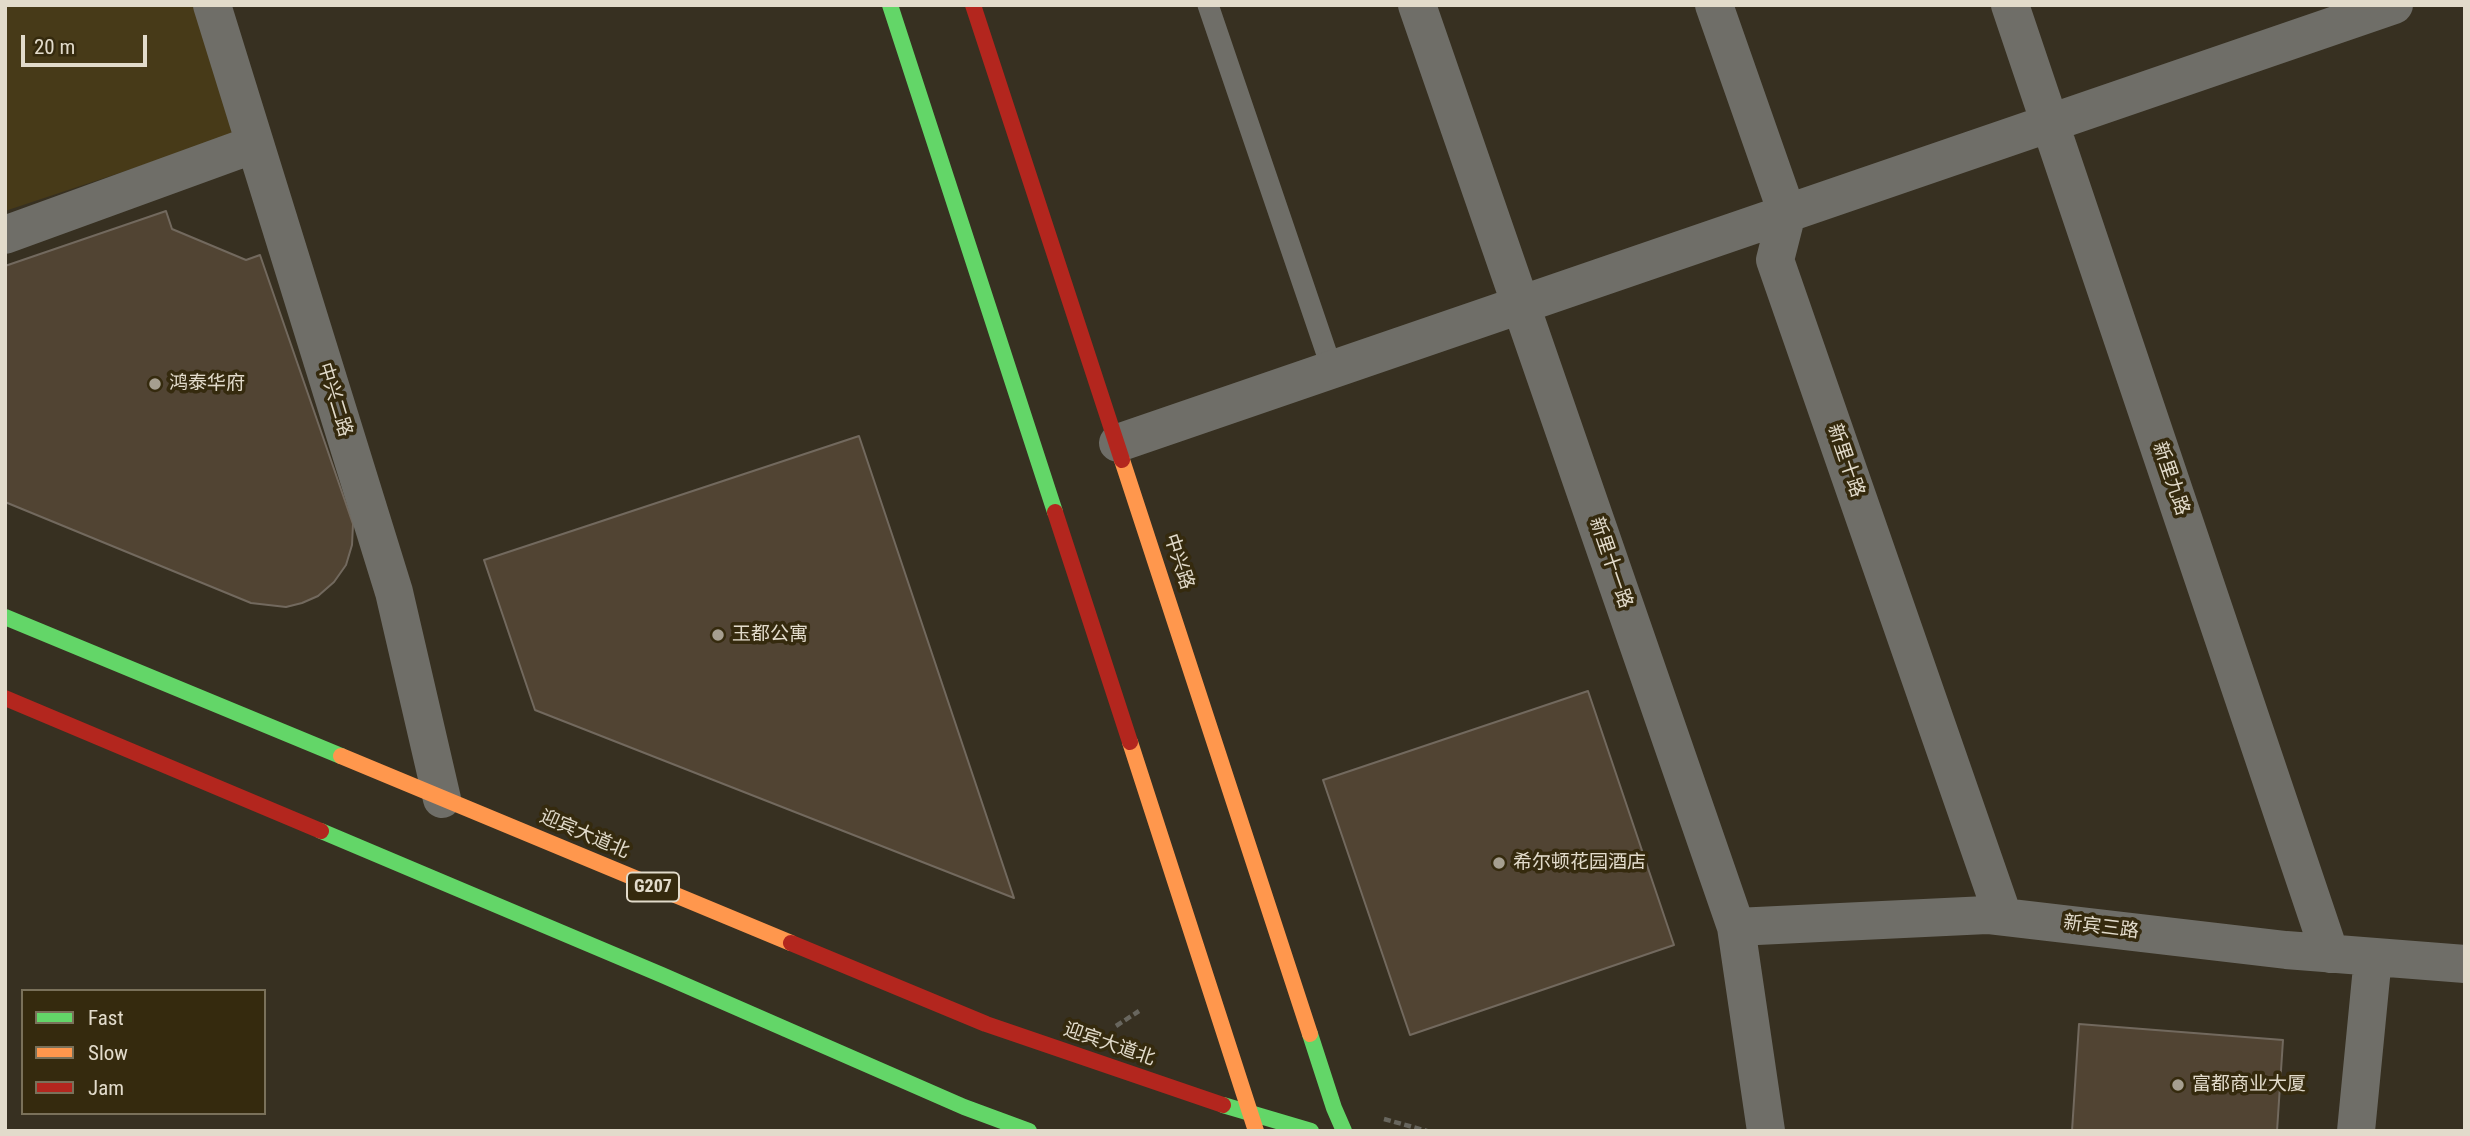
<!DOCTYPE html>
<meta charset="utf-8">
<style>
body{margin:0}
#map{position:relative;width:2470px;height:1136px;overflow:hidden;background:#373021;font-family:"Roboto Condensed",sans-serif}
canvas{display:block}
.frame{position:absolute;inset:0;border:7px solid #e2dbcb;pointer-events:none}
.legend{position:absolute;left:21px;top:989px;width:245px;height:126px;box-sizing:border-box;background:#352a0e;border:2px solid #7a715a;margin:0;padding:9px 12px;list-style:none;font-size:21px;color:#e2dbcb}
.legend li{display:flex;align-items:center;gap:14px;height:35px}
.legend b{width:35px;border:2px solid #7a715a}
.scale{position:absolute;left:21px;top:35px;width:126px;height:32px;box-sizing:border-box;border:4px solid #e2dbcb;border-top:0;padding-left:9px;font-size:21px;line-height:24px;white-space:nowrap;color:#e2dbcb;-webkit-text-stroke:5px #352a0e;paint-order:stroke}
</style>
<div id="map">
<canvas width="2470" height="1136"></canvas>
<div class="frame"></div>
<ul class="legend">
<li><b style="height:9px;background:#63d668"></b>Fast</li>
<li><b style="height:9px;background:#ff974d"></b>Slow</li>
<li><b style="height:9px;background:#b3261e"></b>Jam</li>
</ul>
<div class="scale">20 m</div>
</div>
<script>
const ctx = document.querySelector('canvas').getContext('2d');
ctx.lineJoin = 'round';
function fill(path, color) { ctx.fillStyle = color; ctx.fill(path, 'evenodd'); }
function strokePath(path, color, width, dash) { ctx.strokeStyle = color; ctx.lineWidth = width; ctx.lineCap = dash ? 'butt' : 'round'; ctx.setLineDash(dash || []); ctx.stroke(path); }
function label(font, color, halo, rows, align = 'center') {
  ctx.font = font + ' "Roboto Condensed","Noto Sans SC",sans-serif'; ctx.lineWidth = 7; ctx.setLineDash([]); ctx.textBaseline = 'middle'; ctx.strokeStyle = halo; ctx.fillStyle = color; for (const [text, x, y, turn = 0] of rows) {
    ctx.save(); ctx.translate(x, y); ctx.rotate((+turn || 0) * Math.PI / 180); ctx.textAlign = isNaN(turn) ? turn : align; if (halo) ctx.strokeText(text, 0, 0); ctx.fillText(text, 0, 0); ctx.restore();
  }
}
const built = new Path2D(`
 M5,5H198L240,133L5,211Z`);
const building = new Path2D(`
 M166,211L172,229L246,260L260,255L353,524L352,545L346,565L334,582L318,596L302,603L286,607L251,603L5,502V266Z
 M859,436L1014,898L535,710L484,560Z
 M1588,691L1674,945L1410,1035L1323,780Z
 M2079,1024L2283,1040L2277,1131H2072Z`);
const path = new Path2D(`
 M1116,1026L1139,1011
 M1384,1119L1427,1131`);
const lane = new Path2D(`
 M1208,5L1332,369`);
const street = new Path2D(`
 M212,5L394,592L442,799
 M1417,5L1736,927L1766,1131
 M1714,5L1787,213L1775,260L2003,916
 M2010,5L2330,954
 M5,235L255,144
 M1118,443L2394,5
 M1736,927L1987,915L2286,950L2465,964
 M2356,1131L2373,957`);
const fast = new Path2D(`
 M890,5L1055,512
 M5,617L341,756
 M321,831L662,975L964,1107L1029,1131
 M1310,1034L1334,1108L1344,1131
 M1223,1105L1311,1131`);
const slow = new Path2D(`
 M1122,460L1310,1034
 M1130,742L1256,1131
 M341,756L791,943`);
const jam = new Path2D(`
 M973,5L1122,460
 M1055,512L1130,742
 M5,698L321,831
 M791,943L986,1024L1223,1105`);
const markers = [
 [155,384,7,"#a69f90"],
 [718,635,7,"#a69f90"],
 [1499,863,7,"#a69f90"],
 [2178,1085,7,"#a69f90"]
];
const shields = [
 [653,887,52]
];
const shieldNames = [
 ["G207",653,887]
];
const poiNames = [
 ["鸿泰华府",169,384],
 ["玉都公寓",732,635],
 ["希尔顿花园酒店",1513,863],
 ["富都商业大厦",2192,1085]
];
const streetNames = [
 ["中兴二路",334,400,73],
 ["新里十路",1845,461,71],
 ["新里九路",2170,479,71],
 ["中兴路",1178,562,72],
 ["新里十一路",1610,563,71],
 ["迎宾大道北",584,835,23],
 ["新宾三路",2101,928,7],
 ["迎宾大道北",1109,1045,19]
];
fill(built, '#473a18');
fill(building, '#514433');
strokePath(building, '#72695e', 2);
strokePath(path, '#68665e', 4.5, [7, 3.5]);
strokePath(lane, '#6f6e68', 21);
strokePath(street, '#6f6e68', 38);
strokePath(fast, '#63d668', 16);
strokePath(slow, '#ff974d', 16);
strokePath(jam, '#b3261e', 16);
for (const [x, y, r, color] of markers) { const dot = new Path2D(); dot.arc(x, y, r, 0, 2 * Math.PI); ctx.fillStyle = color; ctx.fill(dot); strokePath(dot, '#352a0e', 2.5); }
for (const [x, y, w] of shields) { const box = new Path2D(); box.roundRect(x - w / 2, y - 14.5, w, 29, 5); ctx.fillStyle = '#352a0e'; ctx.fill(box); strokePath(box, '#e2dbcb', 2); }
label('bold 18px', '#e2dbcb', null, shieldNames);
label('19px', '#e2dbcb', '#352a0e', poiNames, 'left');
label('19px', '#e2dbcb', '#352a0e', streetNames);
</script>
